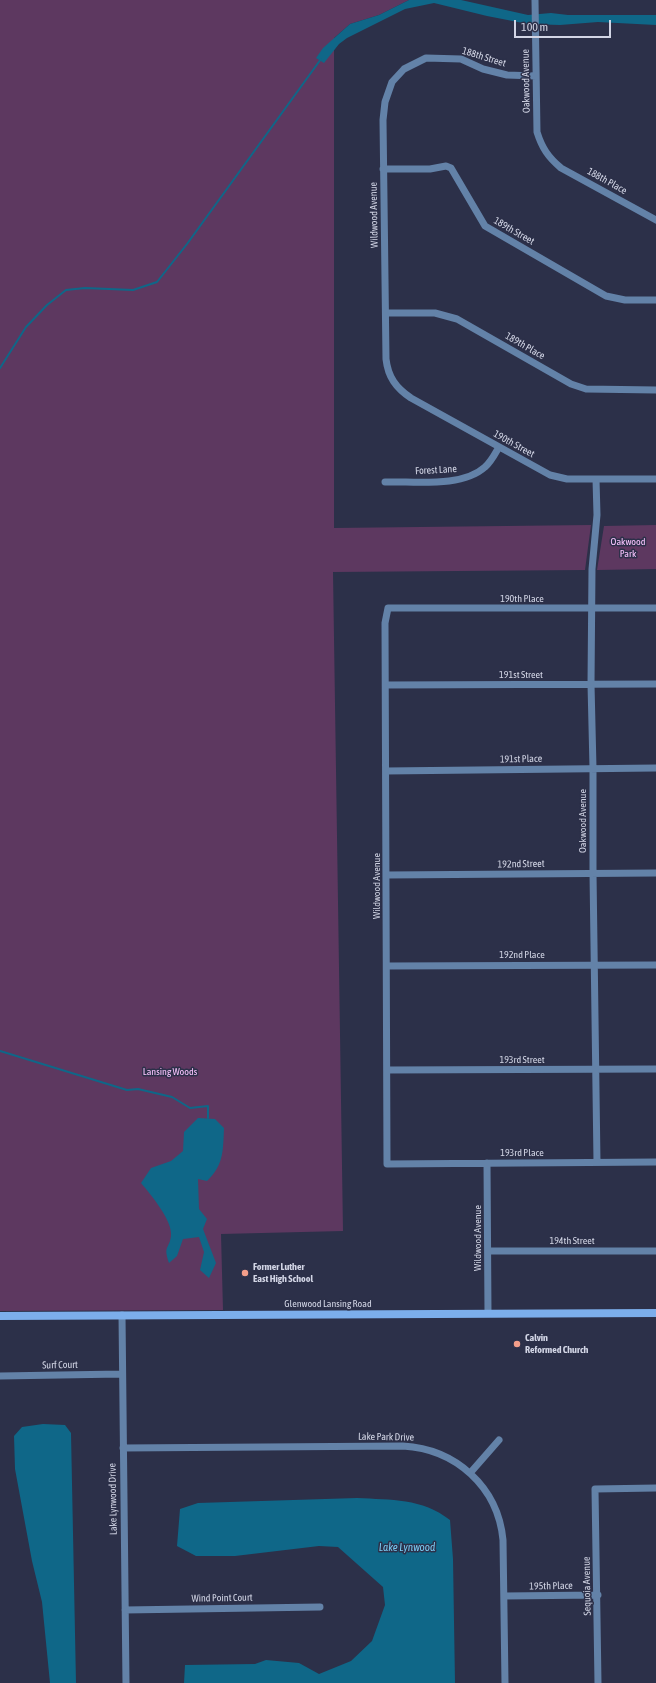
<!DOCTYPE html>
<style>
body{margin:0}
#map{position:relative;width:656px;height:1683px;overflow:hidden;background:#2c3049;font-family:"Asap Condensed",sans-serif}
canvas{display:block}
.scale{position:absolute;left:514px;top:20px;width:97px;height:18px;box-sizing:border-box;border:2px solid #d2d5e5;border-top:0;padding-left:5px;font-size:12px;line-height:14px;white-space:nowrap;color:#d2d5e5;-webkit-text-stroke:3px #2c3049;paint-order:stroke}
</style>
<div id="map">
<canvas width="656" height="1683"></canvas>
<div class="scale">100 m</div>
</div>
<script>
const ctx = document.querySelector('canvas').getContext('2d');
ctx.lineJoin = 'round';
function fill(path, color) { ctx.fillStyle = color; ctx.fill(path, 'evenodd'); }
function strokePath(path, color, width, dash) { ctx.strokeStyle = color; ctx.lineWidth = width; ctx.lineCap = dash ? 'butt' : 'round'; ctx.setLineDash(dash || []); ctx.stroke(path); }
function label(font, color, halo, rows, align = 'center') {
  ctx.font = font + ' "Asap Condensed",sans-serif'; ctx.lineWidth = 3; ctx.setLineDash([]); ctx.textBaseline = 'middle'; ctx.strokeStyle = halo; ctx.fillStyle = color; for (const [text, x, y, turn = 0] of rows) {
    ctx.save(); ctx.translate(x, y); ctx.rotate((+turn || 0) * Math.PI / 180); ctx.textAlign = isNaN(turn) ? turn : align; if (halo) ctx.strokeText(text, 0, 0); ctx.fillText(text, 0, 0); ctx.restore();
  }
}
const green = new Path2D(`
 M0,0H409L379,15L350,24L334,38V528L591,525L585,570L333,572L343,1231L221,1234L223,1310L0,1311Z
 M656,525V569L597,570L604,526Z`);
const water = new Path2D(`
 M409,0H461L528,15L551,13L568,15H656V25L598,22L560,25L528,24L487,16L434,3L405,9L347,38L339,44L324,63L316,58L323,48L350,24L379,15Z
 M198,1118L215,1119L224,1128C223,1150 224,1165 207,1181L198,1179L199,1209L207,1219L203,1229L216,1263L209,1278L200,1270L204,1252L199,1237L183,1239L177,1256L169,1263C163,1245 169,1250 171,1236C173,1221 151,1195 141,1183L151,1168L171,1161L183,1151L184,1132Z
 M43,1424L65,1425L71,1433L76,1683H50L42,1602L32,1561L15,1469L14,1436L22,1427Z
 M357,1498C391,1500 422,1498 450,1520L453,1559L455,1683H184L185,1665L255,1664L266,1660L299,1663L319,1674L351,1661L372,1641L385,1605L383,1587L338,1547L319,1546L235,1556H196L177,1546L180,1509L198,1503Z`);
const stream = new Path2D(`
 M0,368L26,327L47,305L66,290L85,288L133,290L157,282L187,244L321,59
 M0,1051L127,1090L138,1089L172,1097L190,1108L208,1106V1118`);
const street = new Path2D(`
 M535,0L537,132C542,148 548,157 561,168L656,220
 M536,76L507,75L483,69L461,59L426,58L404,69L392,82L385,102L383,120L386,359C388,377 396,388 411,398L550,475L567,479H656
 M383,169H430L446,166L451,168L485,226L606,296L625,300H656
 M386,313H435L457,319L571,384L586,389L656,390
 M596,479L597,515L592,569L591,684L593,768V873L597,1162
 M385,482C414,481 462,488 485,467C491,462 495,454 499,447
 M656,608H388L385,623L387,1164L656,1162
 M386,685L656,684
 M386,771L656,768
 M387,875L656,873
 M387,966L656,965
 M388,1070L656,1069
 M487,1163L488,1313
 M488,1251H656
 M122,1315L126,1683
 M0,1376L121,1374
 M123,1448L403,1446C456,1449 498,1487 503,1540L505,1683
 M471,1472L499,1440
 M504,1596L598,1595
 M125,1610L320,1607
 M598,1683L595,1489L656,1488`);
const secondary = new Path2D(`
 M0,1316L656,1313`);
const markers = [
 [245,1273,4,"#f49e8a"],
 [517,1344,4,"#f49e8a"]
];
const streetNames = [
 ["188th Street",484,57,17],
 ["Oakwood Avenue",526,81,-91],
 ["188th Place",607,181,29],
 ["Wildwood Avenue",374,215,-91],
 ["189th Street",514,231,30],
 ["189th Place",525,346,30],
 ["190th Street",514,444,29],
 ["Forest Lane",436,470,-3],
 ["190th Place",522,599],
 ["191st Street",521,675],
 ["191st Place",521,759,-1],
 ["Oakwood Avenue",583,821,-90],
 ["192nd Street",521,864,-1],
 ["Wildwood Avenue",377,886,-90],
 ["192nd Place",522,955],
 ["193rd Street",522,1060],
 ["193rd Place",522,1153],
 ["Wildwood Avenue",478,1238,-90],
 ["194th Street",572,1241],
 ["Glenwood Lansing Road",328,1304],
 ["Surf Court",60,1365,-1],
 ["Lake Park Drive",386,1437,1],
 ["Lake Lynwood Drive",113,1499,-91],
 ["195th Place",551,1586,-1],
 ["Sequoia Avenue",587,1586,-91],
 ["Wind Point Court",222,1598,-1]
];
const parkNames = [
 ["Oakwood",628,542],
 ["Park",628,554],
 ["Lansing Woods",170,1072]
];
const poiNames = [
 ["Former Luther",253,1267],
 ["East High School",253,1279],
 ["Calvin",525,1338],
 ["Reformed Church",525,1350]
];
const waterNames = [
 ["Lake Lynwood",407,1548]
];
fill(green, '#5d3860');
fill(water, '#0f6788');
strokePath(stream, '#0f6788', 2);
strokePath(street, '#6382a8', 7);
strokePath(secondary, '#7caeeb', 8);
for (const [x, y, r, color] of markers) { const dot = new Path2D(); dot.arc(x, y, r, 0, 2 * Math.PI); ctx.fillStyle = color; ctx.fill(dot); strokePath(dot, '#2c3049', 1.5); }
label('10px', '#d2d5e5', '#2c3049', streetNames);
label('10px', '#fbc4ff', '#2c3049', parkNames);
label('bold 10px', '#d2d5e5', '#2c3049', poiNames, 'left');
label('italic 11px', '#7accf3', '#2c3049', waterNames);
</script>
